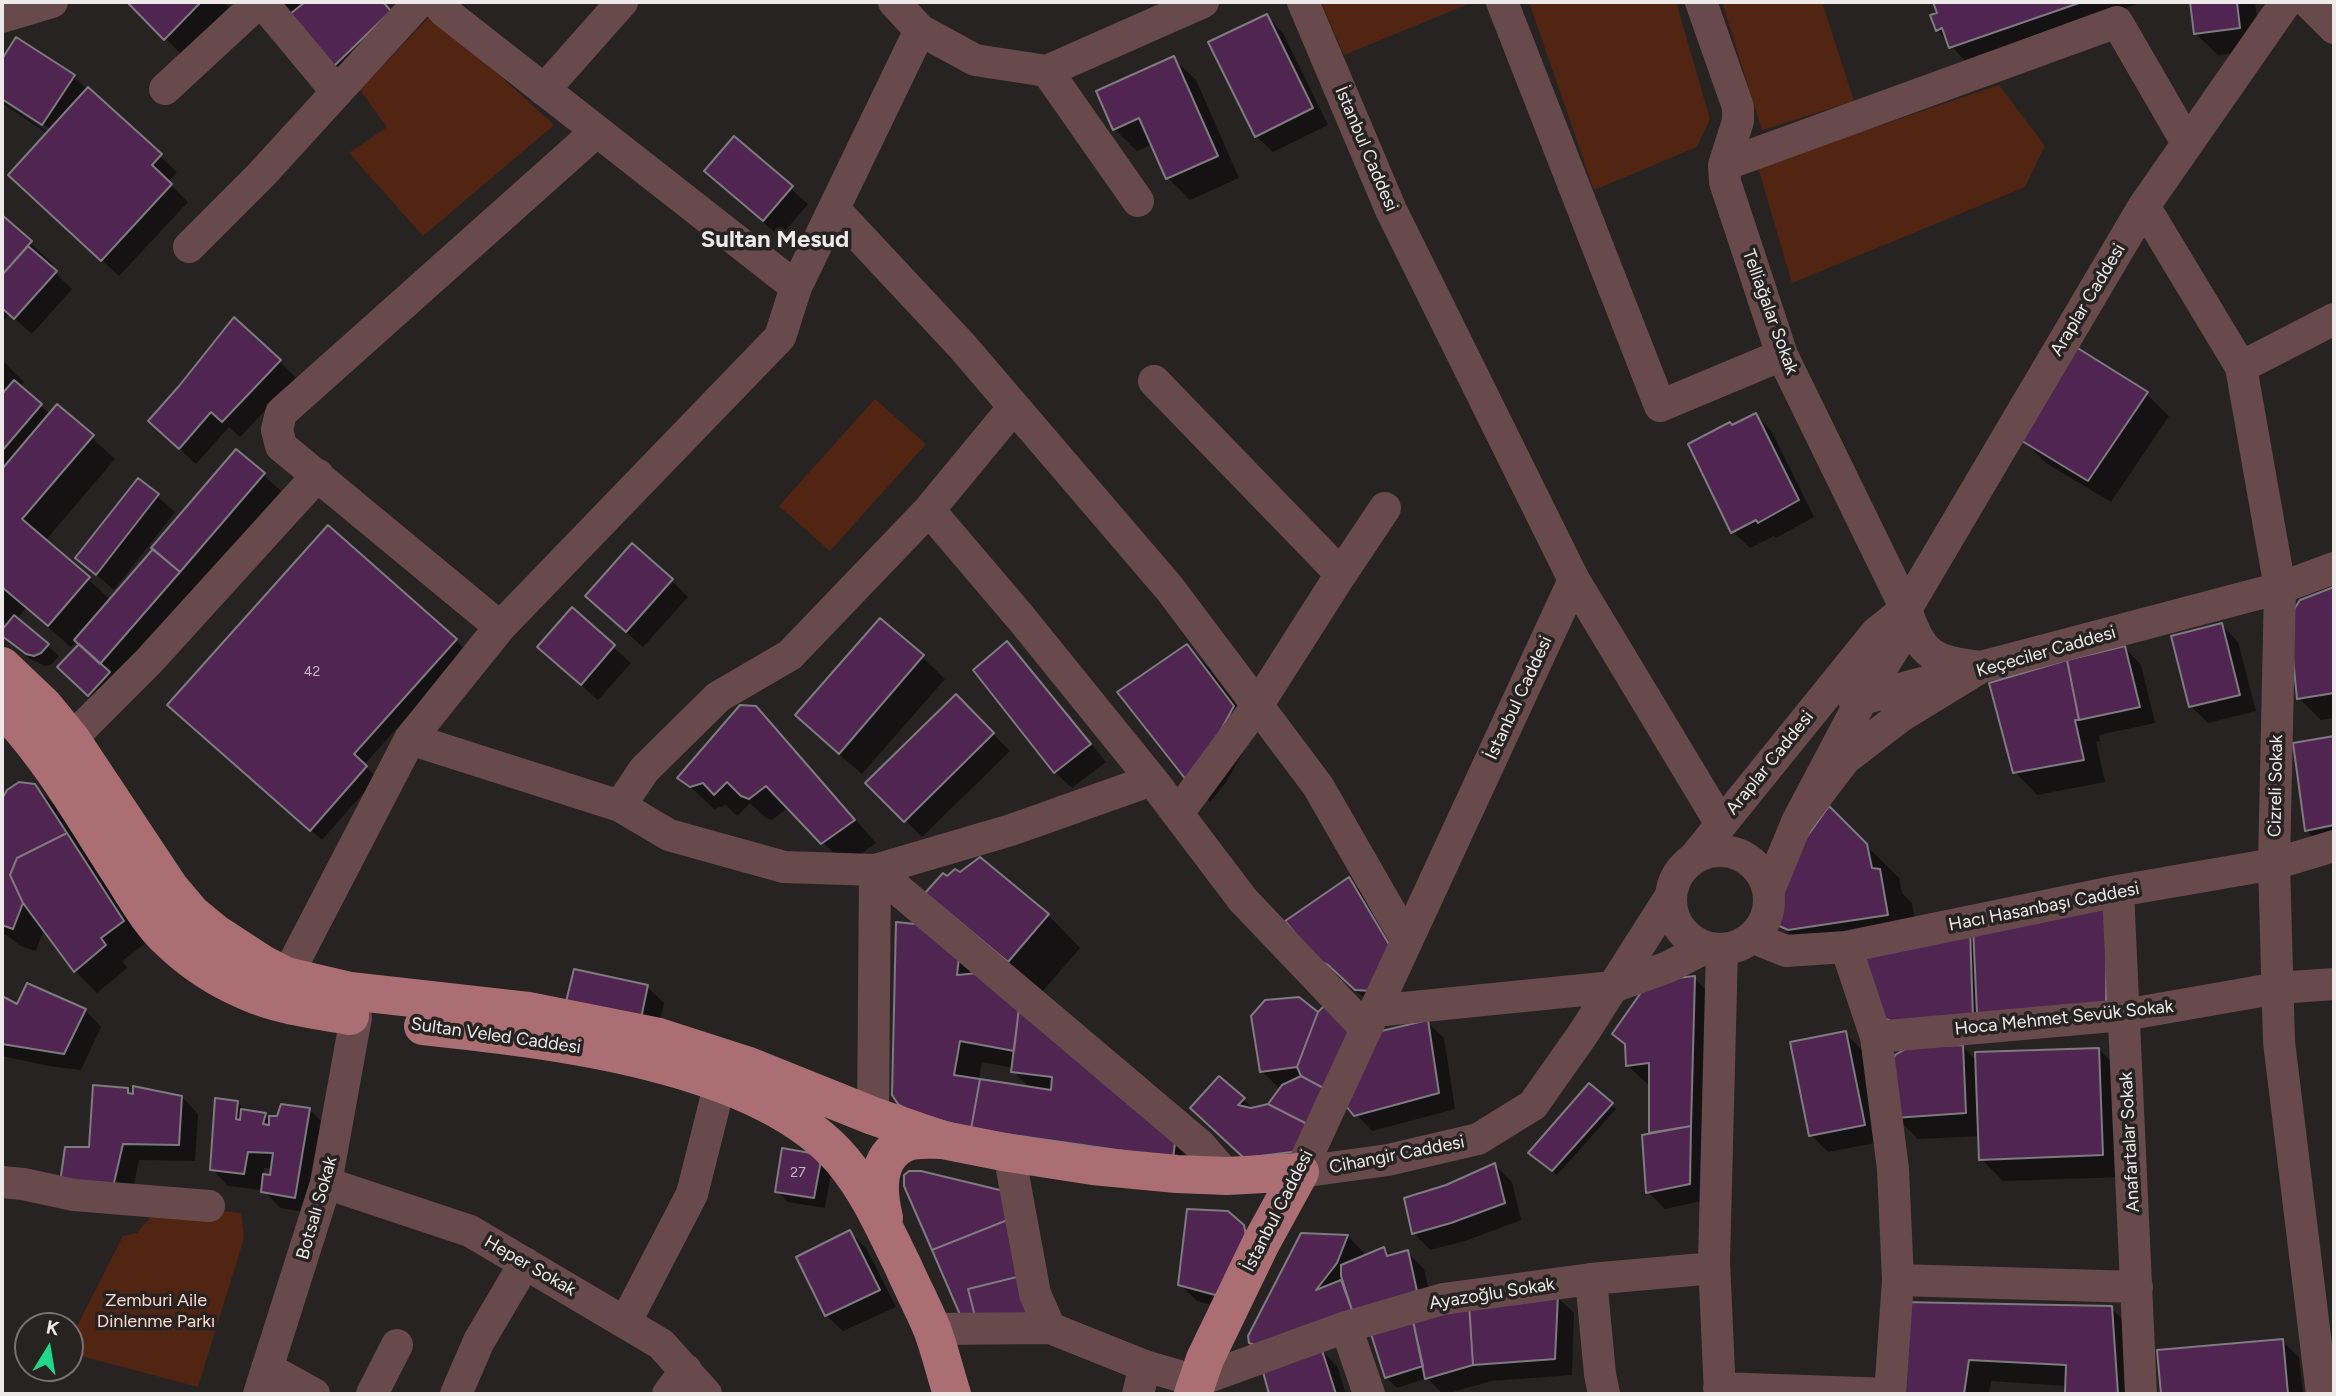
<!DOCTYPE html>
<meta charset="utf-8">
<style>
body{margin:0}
#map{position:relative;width:2336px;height:1396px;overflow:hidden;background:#272322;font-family:Figtree,sans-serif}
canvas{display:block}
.frame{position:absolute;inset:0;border:4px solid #edeae9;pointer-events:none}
.north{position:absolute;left:14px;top:1312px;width:70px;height:70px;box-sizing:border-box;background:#272322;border:2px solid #767372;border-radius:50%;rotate:11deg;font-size:19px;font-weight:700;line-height:28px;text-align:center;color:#edeae9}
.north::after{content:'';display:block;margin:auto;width:24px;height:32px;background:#20d887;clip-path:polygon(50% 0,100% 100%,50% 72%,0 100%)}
</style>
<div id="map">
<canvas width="2336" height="1396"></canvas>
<div class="frame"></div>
<div class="north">K</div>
</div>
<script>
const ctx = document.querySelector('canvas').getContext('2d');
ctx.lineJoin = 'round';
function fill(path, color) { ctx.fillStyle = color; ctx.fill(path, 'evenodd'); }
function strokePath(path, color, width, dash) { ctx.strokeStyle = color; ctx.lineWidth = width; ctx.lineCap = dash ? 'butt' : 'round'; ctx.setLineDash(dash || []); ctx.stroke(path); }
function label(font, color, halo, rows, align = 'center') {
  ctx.font = font + ' Figtree,sans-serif'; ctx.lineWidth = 7; ctx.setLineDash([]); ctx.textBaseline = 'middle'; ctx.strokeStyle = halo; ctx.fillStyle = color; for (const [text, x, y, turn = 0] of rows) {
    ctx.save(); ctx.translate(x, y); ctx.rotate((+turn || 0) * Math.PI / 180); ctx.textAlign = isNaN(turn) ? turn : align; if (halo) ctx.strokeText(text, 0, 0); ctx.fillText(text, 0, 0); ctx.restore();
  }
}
const green = new Path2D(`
 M1321,2H1473L1344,55Z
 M1529,2H1676L1710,119L1697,147L1594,190Z
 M1722,2H1822L1854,101L1762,130Z
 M432,14L554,125L423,236L349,153L387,127L360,90Z
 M1999,85L2045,146L2025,187L1792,283L1758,167Z
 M875,399L926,444L830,551L779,506Z
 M162,1204L241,1213L244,1238L198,1387L70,1353V1340L123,1236L137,1233Z`);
const shadow = new Path2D(`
 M129,2H224L229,7L182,55Z
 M278,2H380L395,19L352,81Z
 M1935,2H2136L2137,4L1968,64L1937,30L1939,14Z
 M2191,2H2255L2261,50L2218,55L2195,33Z
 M1266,16L1283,33L1328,125L1273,152L1256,136Z
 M16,39L74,77L177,172L168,182L188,202L119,276L27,191L48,134L2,103V62ZM2,97L50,129L48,132L2,101Z
 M1173,58L1196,80L1239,178L1190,200L1168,178L1153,144L1137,151L1114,129Z
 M734,139L808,204L780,237L706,171Z
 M2,217L53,264L50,268L72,289L32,334L9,314L2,322Z
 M2,360L24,382L20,387L50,414L57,406L115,459L45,541L111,600L237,451L281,491L116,681L100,705L70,678L81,644L77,640L71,647L26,608L17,619L59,656L52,664L46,666L30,659L2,634L8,625L2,619Z
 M279,361L296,378L240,437L229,427L196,464L167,437Z
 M2146,394L2169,416L2111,502L2046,463L2024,441Z
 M1756,415L1772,432L1814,517L1776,538L1774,536L1750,548L1733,532L1732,426Z
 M139,480L175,512L114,590L77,558Z
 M671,580L688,597L643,647L604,613Z
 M2334,589V718L2321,720L2299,698L2301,601Z
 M572,610L631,663L598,700L556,663Z
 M2222,625L2238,642L2256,711L2208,723L2191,706Z
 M456,640L466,651L364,765L377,778L322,840L181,715Z
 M1007,643L1024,660L1106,762L1072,788L1055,772Z
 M1187,646L1209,668L1255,730L1227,781L1210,802L1188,780Z
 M2125,648L2141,665L2155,723L2099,735L2100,741L2096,742L2105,782L2037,795L2015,772Z
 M922,657L945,679L862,774L819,737Z
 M956,696L1010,751L922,837L868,783Z
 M755,708L778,731L876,843L845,865L789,807L772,820L766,818L750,803L737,816L726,805L714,809L680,777Z
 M2334,738V858L2306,830L2295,744Z
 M34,785L57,808L76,834L145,944L122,961L127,968L97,993L75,971L44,929L36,951L21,946L2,932V803L8,791Z
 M1829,809L1899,878L1902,893L1912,903L1919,940L2107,906L2128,1030L1907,1040L1885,1017L1866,955L1812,957L1779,924Z
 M1349,880L1366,896L1408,969L1374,1006L1346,982L1335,977L1318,959Z
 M1048,915L1080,948L1041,993L960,926Z
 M958,960L974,975L1174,1144L1197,1167L1195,1180L899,1103ZM982,1062L1014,1068L1013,1071L1031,1089L979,1081Z
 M575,971L647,987L664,1003L656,1039Z
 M1694,978L1716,1000L1706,1200L1665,1209L1648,1192L1654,1135L1651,1133V1087L1627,1065Z
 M2,998L18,1006L85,1010L101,1027L81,1070L49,1066L2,1056Z
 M1427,1022L1444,1038L1455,1109L1372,1131L1347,1104L1323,1139L1263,1174L1219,1078L1254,1109L1269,1106L1281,1090L1262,1071L1369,1050Z
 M1845,1033L1862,1050L1880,1142L1828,1152L1811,1135Z
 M1963,1047L1978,1062L2099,1049L2121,1072L2125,1177L2003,1181L1981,1159L1980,1136L1918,1139L1896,1117Z
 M127,1090L132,1095L182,1097L198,1114L195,1161L139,1160L130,1203L79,1199L90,1148Z
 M238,1103L247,1112L265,1115L271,1121L309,1109L326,1126L311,1213L280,1208L263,1190L228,1186L212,1169ZM264,1168H273L271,1177L263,1176Z
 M1611,1104L1616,1109L1557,1175L1535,1157Z
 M821,1156L832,1167L825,1208L788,1202L777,1191Z
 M1495,1165L1512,1182L1521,1220L1468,1240L1430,1250L1414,1233Z
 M1243,1226L1260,1243L1236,1312L1197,1301L1180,1284Z
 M849,1232L866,1248L896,1307L843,1331L826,1315Z
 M1302,1235L1348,1236L1364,1253L1362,1258L1384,1249L1392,1256L1407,1252L1424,1269L1433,1308L1319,1348L1337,1366L1346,1394H1271L1264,1369Z
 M1557,1297L1574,1313L1572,1375L1491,1381L1446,1394H1443L1427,1378L1397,1388L1386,1377Z
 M1902,1304L2111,1308L2133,1330L2138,1394H2067V1386L1991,1381L1989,1394H1899Z
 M2282,1341L2299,1357L2303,1394H2163L2159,1352Z`);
const building = new Path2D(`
 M127,2H201L164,40Z
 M305,2H383L391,11L334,66L290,14Z
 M1933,2H2082L1949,48L1942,28L1936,31L1930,15L1937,13Z
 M2190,2H2237L2240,28L2194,34Z
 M1267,14L1313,108L1255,137L1208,42Z
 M16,37L75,75L42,125L2,99V59Z
 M1174,56L1218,156L1166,179L1139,118L1113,130L1096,91Z
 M88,87L162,154L152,165L172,184L101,261L8,175Z
 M734,136L793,186L763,221L704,171Z
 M2,215L32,241L2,275Z
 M28,246L57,271L14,319L2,308V275Z
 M234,317L281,360L222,422L211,412L179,449L148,421L179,386Z
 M2076,347L2148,392L2088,481L2022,441Z
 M14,380L42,404L2,451V394Z
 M57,404L94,435L22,519L90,577L48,626L3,588L2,589V469Z
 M1756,413L1799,500L1758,523L1756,520L1731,533L1688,444L1730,422L1732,425Z
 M236,449L265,473L180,572L151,548Z
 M138,478L159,494L96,575L75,558Z
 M328,525L457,639L354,754L367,766L310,831L167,705Z
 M632,543L673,579L626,632L585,596Z
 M153,549L180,572L100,664L74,640Z
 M2334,587V693L2297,699L2289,617L2300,600Z
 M572,607L615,645L581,685L537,647Z
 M14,615L49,644L41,653L34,656L26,654L2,636V630Z
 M880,618L924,655L839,754L795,715Z
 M2222,623L2240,695L2189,707L2171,636Z
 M1007,641L1091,744L1054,773L973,670Z
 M79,644L110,672L88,696L57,667Z
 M1187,644L1234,706L1205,759L1187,781L1117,692Z
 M2125,646L2140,707L2079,720L2067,660Z
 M2067,660L2079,720H2075L2084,760L2013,773L1989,683Z
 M956,694L994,733L904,822L865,783Z
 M740,705L756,706L855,820L821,844L766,786L749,799L741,796L727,782L714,795L703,783L690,787L677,778Z
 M2334,736V825L2305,831L2293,743Z
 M19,782L35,784L67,833L17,858L10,875L23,903L13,929L2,925V799L7,790Z
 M1829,806L1867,844L1872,868L1880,869L1888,915L1788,930L1777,925L1772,917L1771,908L1783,870Z
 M67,833L124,921L101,938L106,945L74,972L23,903L10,875L17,858Z
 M980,857L1049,914L1008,962L925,893L943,873L947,876L955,869L960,872Z
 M1349,877L1393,951L1372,991L1355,990L1328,965L1317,960L1285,921Z
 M2107,904L2106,1009L1977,1014L1973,927Z
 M896,922L916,924L959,958L957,975L979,973L1019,1008L1014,1051L960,1041L954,1075L980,1079L971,1129L912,1112L898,1104L892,1095Z
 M1970,929L1973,1017L1896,1023L1883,1018L1864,957Z
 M574,969L648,985L640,1023L565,1006Z
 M1695,976L1691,1126L1649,1133V1063L1626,1066L1625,1044L1612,1034L1649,981Z
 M27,983L86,1009L64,1054L2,1044V996L17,1004Z
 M1299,997L1318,1012L1297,1067L1260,1072L1251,1016L1265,1000Z
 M1327,1003L1352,1031L1329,1091L1301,1076L1297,1067L1318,1012Z
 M1019,1008L1175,1143L1173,1158L971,1129L980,1079L1051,1090L1052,1077L1011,1072Z
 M1428,1020L1439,1093L1354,1116L1342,1101L1377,1032Z
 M1846,1031L1865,1125L1809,1136L1790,1042Z
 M1963,1045L1966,1113L1894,1118L1890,1068L1895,1055L1909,1047Z
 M2099,1048L2103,1155L1979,1160L1975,1052Z
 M1219,1076L1245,1098L1238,1105L1251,1108L1268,1104L1313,1127L1300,1151L1244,1158L1190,1108Z
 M1301,1076L1329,1091L1313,1127L1268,1104L1282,1085Z
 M1589,1083L1613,1103L1552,1171L1528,1153Z
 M93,1085L128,1088V1093L133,1094V1086L182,1096L179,1145L123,1144L113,1187L60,1183L65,1147H89Z
 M215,1098L238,1101L236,1119L240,1120L241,1109L266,1113L263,1124L269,1125V1116H277L281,1104L310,1108L295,1198L261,1192L263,1174L270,1175L273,1153L248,1152L244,1174L210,1170Z
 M1691,1126L1690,1184L1646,1193L1642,1135Z
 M782,1148L822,1155L814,1198L775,1192Z
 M1495,1163L1505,1203L1451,1223L1412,1234L1404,1198L1446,1185Z
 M909,1171H921L1008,1192L1015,1217L932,1250L904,1186V1175Z
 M1187,1209L1228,1211L1244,1225L1246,1236L1219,1296L1178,1285Z
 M1015,1217L1025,1275L968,1289L977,1324H964L932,1250Z
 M850,1230L880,1290L825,1316L796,1257Z
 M1301,1233L1348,1235L1337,1263L1316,1290L1341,1280L1353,1313L1260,1347L1249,1343L1248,1336Z
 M1384,1247L1387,1256L1408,1250L1417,1291L1353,1313L1341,1276V1265Z
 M1025,1275L1038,1323L977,1324L968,1289Z
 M1558,1295L1555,1359L1473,1365L1469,1303Z
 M1901,1302L2112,1306L2118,1394H2065L2066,1365L1969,1360L1964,1394H1897Z
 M1469,1303L1473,1365L1425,1379L1413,1321Z
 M1413,1321L1423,1366L1385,1378L1371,1334Z
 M2283,1339L2288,1394H2161L2157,1350Z
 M1321,1347L1336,1394H1269L1262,1368Z`);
const minor = new Path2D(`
 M262,2L337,92
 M436,2L445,12L796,287
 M894,2L920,30
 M1303,2L1391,210L1574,580L1721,824
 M1502,2L1660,406L1782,355
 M1701,2L1738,107V121L1724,165L1725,182L1782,355L1906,609C1921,656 1933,661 1981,667
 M2308,2L2334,28
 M2,17L52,2
 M1047,71L1138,201
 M165,89L259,2
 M544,90L622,2
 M1724,165L2117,22L2187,143
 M2144,206L2241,367L2280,588L2274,864L2279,1042L2322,1394
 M834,209L962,346L1170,589L1318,786L1407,941
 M189,247L261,175L419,2
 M2241,367L2334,319
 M1154,381L1341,574L1257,706L1178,813
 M929,510L1021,618L1152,780
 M1341,574L1385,508
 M500,627L281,446L277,430L281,413L597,131
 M1855,704L1862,699L1949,676
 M71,739L149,661L318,475
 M410,739L620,806L644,770L718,697L790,655L929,510L1014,407
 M620,806L669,835L784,867L875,870L1011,830L1152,780L1243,900L1366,1029
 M1797,822L1862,699L1896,645L1906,609L2144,206L2286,2
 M1671 900a49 49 0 1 1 98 0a49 49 0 1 1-98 0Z
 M1694,858L1876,633L1906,609
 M1769,890L1797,822L1845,759L1901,716L1981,667L2280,588L2334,568
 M2118,891L2141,1394
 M1754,938L1786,951L1846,947L2118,891L2274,864L2334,846
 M276,997L410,739L500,627L780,337L796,287L920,30L975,60L1047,71L1203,2
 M1374,1011L1613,987L1668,967L1705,948
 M1876,1037L2124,1015L2278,988L2334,984
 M873,1116L875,870L1200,1145L1227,1176
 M1009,1153L1035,1294L1050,1328L1145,1366L1197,1381L1346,1327L1443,1299L1591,1279L1714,1268
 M1300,1172L1574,580
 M1300,1172L1388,1160L1478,1139L1533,1105L1583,1034L1670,897
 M2,1182L23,1184L74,1195L209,1206
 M326,1183L470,1231L661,1344L706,1394
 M1591,1279L1600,1374L1604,1394
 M1898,1280L2137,1287
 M626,1321L692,1194L720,1083
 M1346,1327L1369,1394
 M932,1329L1050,1328
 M267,1368L314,1394
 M1719,1388L1890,1394L1898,1280L1893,1169L1876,1037L1846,947
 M259,1394L326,1183L356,1017
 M372,1394L397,1345
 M456,1394L479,1341L525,1263
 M668,1394L686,1370
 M1138,1394L1145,1366
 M1720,1394L1714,1261L1722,950`);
const major = new Path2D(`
 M2,666L44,706L71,739L170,888L192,914L215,933L261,963L286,976L350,991L528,1011L659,1037L746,1065L873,1116L943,1140L1009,1153L1093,1166L1177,1174L1227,1176L1300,1172
 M2,707C48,754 81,812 117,868C133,892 148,921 170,941C192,962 218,979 246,991C279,1006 315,1010 350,1016
 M423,1026C546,1039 760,1062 843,1161C869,1192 885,1230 903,1266C912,1287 923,1307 932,1329C940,1350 945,1373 952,1394
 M884,1218C878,1193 875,1158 903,1144C914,1138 929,1140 941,1140
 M1193,1394L1205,1359L1261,1243L1300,1172`);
const numberNames = [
 ["42",312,672],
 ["27",798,1173]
];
const streetNames = [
 ["İstanbul Caddesi",1366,149,67],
 ["Araplar Caddesi",2088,300,-59],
 ["Telliağalar Sokak",1770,312,70],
 ["Keçeciler Caddesi",2046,652,-16],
 ["İstanbul Caddesi",1519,698,-65],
 ["Araplar Caddesi",1770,763,-51],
 ["Cizreli Sokak",2276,786,-89],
 ["Hacı Hasanbaşı Caddesi",2044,907,-11],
 ["Hoca Mehmet Sevük Sokak",2064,1018,-6],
 ["Sultan Veled Caddesi",496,1036,8],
 ["Anafartalar Sokak",2130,1142,-93],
 ["Cihangir Caddesi",1397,1155,-11],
 ["Botsalı Sokak",317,1208,-74],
 ["İstanbul Caddesi",1278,1211,-63],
 ["Heper Sokak",530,1266,30],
 ["Ayazoğlu Sokak",1492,1294,-9]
];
const parkNames = [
 ["Zemburi Aile",156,1301],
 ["Dinlenme Parkı",156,1322]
];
const districtNames = [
 ["Sultan Mesud",775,240]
];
fill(green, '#522513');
fill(shadow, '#0007');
fill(building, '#502552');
strokePath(building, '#7e7b7f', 2);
strokePath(minor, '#684a4c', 32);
strokePath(major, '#ab6f73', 38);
label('14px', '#c6b9c3', null, numberNames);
label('18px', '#edeae9', '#272322', streetNames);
label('18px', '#ffd7c9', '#272322', parkNames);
label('bold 24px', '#edeae9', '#272322', districtNames);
</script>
